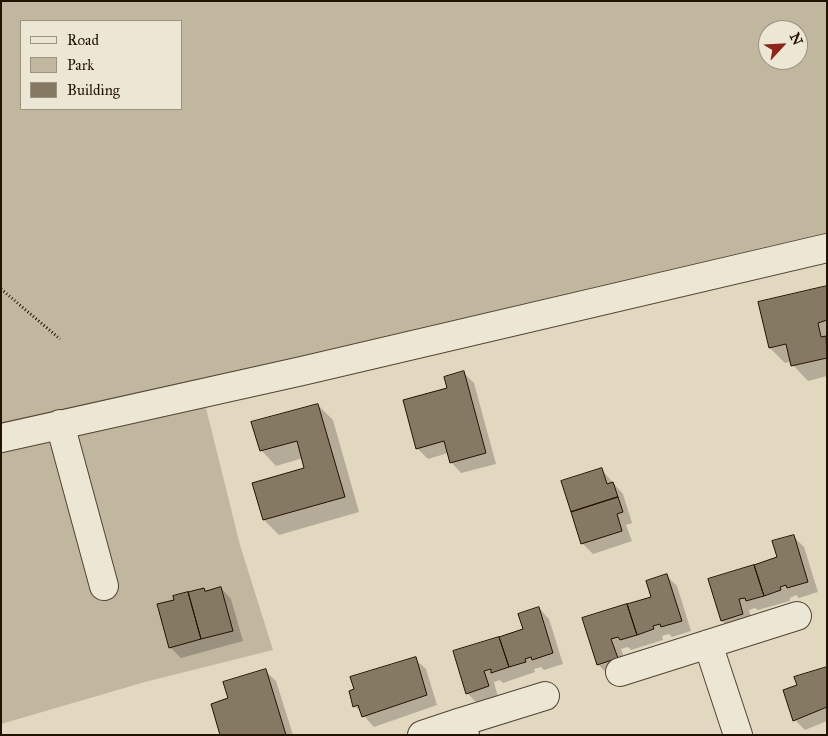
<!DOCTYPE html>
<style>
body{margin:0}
#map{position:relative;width:828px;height:736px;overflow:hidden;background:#e2d8bf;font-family:"IM FELL Great Primer",serif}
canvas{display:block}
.frame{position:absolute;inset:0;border:2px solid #221300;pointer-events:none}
.legend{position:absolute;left:20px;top:20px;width:162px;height:90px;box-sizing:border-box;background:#ece6d5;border:1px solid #9b9280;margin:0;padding:6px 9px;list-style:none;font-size:15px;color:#221300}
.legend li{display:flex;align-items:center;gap:10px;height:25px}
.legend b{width:25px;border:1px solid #9b9280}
.north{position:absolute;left:758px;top:20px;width:50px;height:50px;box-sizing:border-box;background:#ece6d5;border:1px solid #9b9280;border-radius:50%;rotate:65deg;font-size:14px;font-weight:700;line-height:20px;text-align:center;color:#221300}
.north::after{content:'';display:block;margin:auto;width:18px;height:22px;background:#8f2418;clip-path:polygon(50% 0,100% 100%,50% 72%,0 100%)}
</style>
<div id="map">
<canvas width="828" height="736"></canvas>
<div class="frame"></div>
<ul class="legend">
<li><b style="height:6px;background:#ece6d5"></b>Road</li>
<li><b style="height:14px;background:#c1b79f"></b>Park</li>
<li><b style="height:14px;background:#867963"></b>Building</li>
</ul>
<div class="north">N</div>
</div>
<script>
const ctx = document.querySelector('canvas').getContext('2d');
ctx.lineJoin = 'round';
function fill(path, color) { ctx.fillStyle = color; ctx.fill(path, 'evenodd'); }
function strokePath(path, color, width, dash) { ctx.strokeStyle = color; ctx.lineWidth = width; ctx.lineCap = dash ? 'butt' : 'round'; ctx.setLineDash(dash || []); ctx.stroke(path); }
const green = new Path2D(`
 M1,1H827V261L205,404L240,545L273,650L145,682L1,724ZM21,21H181V109H21ZM768,30H798V60H768Z`);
const shadow = new Path2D(`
 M827,288V376L808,381L793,365L792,361L785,363L770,348Z
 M464,373L474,383L496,464L461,473L451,462L448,453L428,459L417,448L448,389Z
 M318,405L333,420L359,512L279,535L264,520L306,469L303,458L276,466L261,450Z
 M601,469L623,494L632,523L626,525L632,541L593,554L582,543Z
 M793,536L804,547L818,592L799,598L796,595L790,598V601L758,610L755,608L749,610L753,625L733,631L722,621L709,580L779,558Z
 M667,576L677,586L691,631L672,637L669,634L662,636L663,640L631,650L628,647L621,649L628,669L608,675L598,664L583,619L653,597Z
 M221,588L231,599L243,641L181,658L170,647L176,601L204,589L206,592Z
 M539,608L549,619L563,664L544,670L541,667L534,669L535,672L503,683L500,680L494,682L498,697L477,703L467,693L454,652L524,630Z
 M415,659L426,669L437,705L374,727L355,706L356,690Z
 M827,668V721L805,730L795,720Z
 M265,671L276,681L293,735H222L230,699Z`);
const building = new Path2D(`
 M827,286V320L818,323L821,337L826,336L827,358L791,366L786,344L769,348L758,302Z
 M464,371L486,453L450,463L444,441L416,449L403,400L447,388L444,377Z
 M318,404L345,497L263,520L252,483L304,468L297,441L260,451L251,422Z
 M602,468L607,484L613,482L618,497L571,512L561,481Z
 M618,497L623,512L617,514L622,531L581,544L571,512Z
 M794,535L808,582L787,588L786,585L780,587L781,590L764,596L754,565L777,557L772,541Z
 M754,565L764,596L746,601L745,598L739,599L743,614L721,621L708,579Z
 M667,574L682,621L661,627L660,624L653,626L654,629L637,635L627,604L651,597L646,581Z
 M221,587L233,631L201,639L188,592L204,588L205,591Z
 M188,592L201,639L169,648L157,604L174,600L173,596Z
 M627,604L637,635L620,640L618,637L611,639L618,658L597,665L582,618Z
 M539,607L553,653L532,660L531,657L525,659L526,662L509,667L499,637L523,629L518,614Z
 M499,637L509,667L491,673V669L484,671L489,686L466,694L453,651Z
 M416,657L427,695L362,717L358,705L353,707L349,691L354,689L350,677Z
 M827,667V707L793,721L783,690L797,685L794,677Z
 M266,669L286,735H220L211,704L228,698L223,682Z`);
const path = new Path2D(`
 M1,289L60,339`);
const minor = new Path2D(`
 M60,424L104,586
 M1,438L302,371L827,248
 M708,644L738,735
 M620,672L797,616
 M461,722L545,696
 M422,735L461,722L465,735`);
fill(green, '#c1b79f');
fill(shadow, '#0003');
fill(building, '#867963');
strokePath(building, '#221300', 1);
strokePath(minor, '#524430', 30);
strokePath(path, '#221300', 3, [1, 2.5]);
strokePath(minor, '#ece6d5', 28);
</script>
